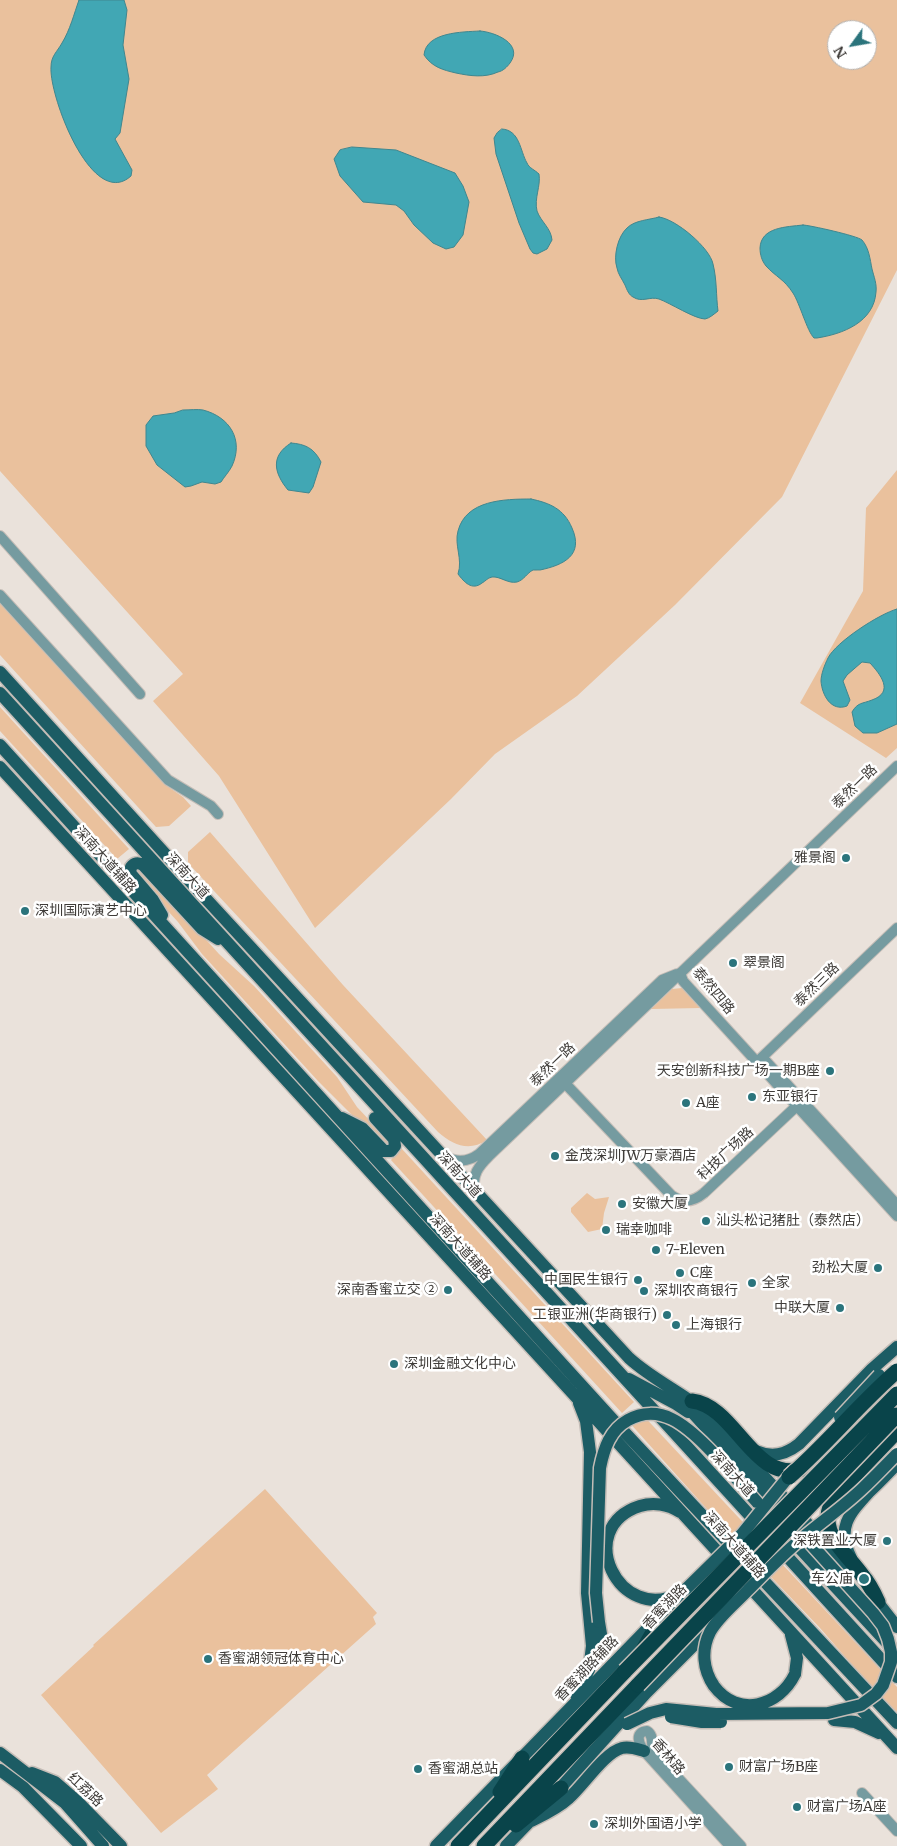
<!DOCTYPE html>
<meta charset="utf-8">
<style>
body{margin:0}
#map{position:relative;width:897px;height:1846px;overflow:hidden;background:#eae2db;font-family:Merriweather,serif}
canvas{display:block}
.north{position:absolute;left:827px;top:20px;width:50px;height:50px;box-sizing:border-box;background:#fff;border:1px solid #b2b1b0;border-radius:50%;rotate:238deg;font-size:14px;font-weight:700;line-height:20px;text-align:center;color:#3f3c39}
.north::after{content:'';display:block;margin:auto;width:18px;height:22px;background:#2b747c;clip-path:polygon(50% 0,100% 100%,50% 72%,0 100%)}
</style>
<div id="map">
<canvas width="897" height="1846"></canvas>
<div class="north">N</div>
</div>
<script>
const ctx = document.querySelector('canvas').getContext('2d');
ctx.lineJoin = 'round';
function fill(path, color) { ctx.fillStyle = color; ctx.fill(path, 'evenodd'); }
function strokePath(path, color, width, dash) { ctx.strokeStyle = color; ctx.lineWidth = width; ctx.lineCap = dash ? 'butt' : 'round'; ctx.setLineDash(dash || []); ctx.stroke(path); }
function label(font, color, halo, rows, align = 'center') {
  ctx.font = font + ' Merriweather,"Noto Sans SC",serif'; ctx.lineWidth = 5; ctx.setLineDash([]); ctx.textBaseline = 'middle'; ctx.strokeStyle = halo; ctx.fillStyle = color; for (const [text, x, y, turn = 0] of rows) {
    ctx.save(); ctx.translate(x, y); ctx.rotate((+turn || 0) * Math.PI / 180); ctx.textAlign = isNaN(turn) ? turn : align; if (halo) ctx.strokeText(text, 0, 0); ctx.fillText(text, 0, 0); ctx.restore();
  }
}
const green = new Path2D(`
 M0,0H897V270L782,497L675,605L577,696L495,754L451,799L315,928L219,776L153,701L183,674L0,471ZM837,30H867V60H837Z
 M897,470V748L886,758L800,703L863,591L866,508Z
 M0,601L167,786L183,797L191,806L169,826L156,827L0,655Z
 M0,707L129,849L117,859L0,731Z
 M210,832L343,985L487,1140C469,1152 453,1145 438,1132L188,863V852Z
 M139,869L143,870L219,954L254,986L337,1077L357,1107L387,1139L388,1145L381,1144L318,1081L202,954L178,922L136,876V871Z
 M682,988L700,1008L651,1009L672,989Z
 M402,1149L634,1402L622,1413L391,1160L399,1150Z
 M587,1193L595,1199L609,1197L604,1213L602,1229L588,1232L571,1212V1208Z
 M639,1411L897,1687V1712L880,1697L820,1628L723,1527L628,1421Z
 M265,1489L377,1613L373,1617L376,1624L207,1775L218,1789L161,1833L41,1695L94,1646L93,1645Z`);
const water = new Path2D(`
 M79,0H124L127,10L123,45L129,79L120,133L115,139L132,170L131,176C92,211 49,96 51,67C51,56 57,52 62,43C70,30 74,14 79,0Z
 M480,31C495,32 524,44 510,63C507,67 503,71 498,72C485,78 470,76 456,73C443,70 432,67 424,55C426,32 462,32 480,31Z
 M502,129C520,130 520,151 527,163C529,168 535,170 539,174C541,186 534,198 537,211C541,222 551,228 552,240L547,249L537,254L533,253L530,249L519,223L496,154L494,138L497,133Z
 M352,147L396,150L455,173L463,186L469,202L463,235L454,247L446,249L433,243L414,225L404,211L396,205L363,202L340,176L334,159L340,150Z
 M659,217C676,219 710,248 713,264C717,280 716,296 718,311C714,314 710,318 705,319C695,319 670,303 659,299C650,296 642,303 633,297C629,295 627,290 625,285C622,279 618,274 617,268C613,256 618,236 627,228C635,220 649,220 659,217Z
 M803,225C809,225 858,236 862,240C869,248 870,259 872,269C874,277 877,284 876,292C874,322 843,334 817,338H814C807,331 800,304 793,293C784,279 776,277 766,266C762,261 760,255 760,248C761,227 786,227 803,225Z
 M183,410C190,410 197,409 203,410C230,417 244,440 232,466C229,472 224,477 221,482L215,484L202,482L191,486L185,487L157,465L146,446V425L153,416L174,413Z
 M291,443C305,444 314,448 321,462L313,487L309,493L288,490C274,473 270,456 291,443Z
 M531,499C550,503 564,509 572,528C584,555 564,565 540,570C539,570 533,570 533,570C527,573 524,580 517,582C508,584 500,576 492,577C487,578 486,581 482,583C472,591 464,582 458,574C463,559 454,545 458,531C466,500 504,499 531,499Z
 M897,609V724L877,733H863L855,726L852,712C858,702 862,704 872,700C895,692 880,674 870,663L862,662L847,675L843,681L850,700L847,706C831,712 822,695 821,681C821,674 825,664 828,658C836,642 879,614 897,609Z`);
const minor = new Path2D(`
 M0,536L140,694
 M0,595L168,780L211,806L218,814
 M680,973L683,981L897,1216
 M764,1059L897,1205
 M757,1062L897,928
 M560,1078L671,1195C683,1204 693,1202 704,1193L802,1101
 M445,1156C456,1163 468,1162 479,1154L662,980L677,974
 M475,1191C471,1175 479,1166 489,1156L897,766
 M862,1793L897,1831
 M730,1846L644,1751C639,1744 634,1732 647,1731C655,1736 650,1745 654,1752L741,1846`);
const major = new Path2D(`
 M0,672L197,889L629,1358C652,1379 679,1391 703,1410L849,1569
 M0,693L897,1677
 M0,745L615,1422L897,1723
 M0,767L897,1748
 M162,915L153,900L130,873L131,867C134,863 138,862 143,865L202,929L218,939
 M342,1118L362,1128L384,1151H391L395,1146L394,1139L375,1118
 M629,1379L676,1404L688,1412
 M683,1402L808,1541
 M756,1451C772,1458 785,1455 799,1444L872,1369L897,1347
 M757,1502L890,1646
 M851,1558C836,1528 849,1514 869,1492C879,1483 888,1473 897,1464
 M680,1593C619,1626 572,1528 640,1506C653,1502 668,1504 680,1512
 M872,1595L897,1627
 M791,1635L797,1658L795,1674
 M599,1654L601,1634L599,1622
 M576,1695L589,1670L592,1646L587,1593L590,1452L586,1421L579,1403
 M834,1720L855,1722L879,1733
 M0,1753L65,1803L103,1846
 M0,1770L23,1787L81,1846
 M32,1773L55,1782L77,1801L121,1846
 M555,1794L646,1693L712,1627
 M529,1822C543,1815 557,1809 569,1798C583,1786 605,1752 622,1748C630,1746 637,1749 644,1751
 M436,1846L686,1589
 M506,1846L531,1820`);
const highway = new Path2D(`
 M692,1401C736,1406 753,1484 803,1469
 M878,1602C874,1593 869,1583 862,1575C844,1550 812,1528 837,1494L897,1431
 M644,1648L667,1608
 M500,1792L522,1758
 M516,1825L561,1788
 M458,1846L625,1671
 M484,1846L638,1685`);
const majorBridge = new Path2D(`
 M840,1417L879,1375
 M686,1589L742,1534L794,1470
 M599,1622L596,1593L600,1468C604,1448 610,1430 628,1420C642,1412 658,1412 672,1419C699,1432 736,1479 757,1502
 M795,1674C779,1707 738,1718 714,1686C703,1670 701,1650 710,1632C719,1616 736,1603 748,1590C765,1573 782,1555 800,1540C821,1522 843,1507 862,1489C874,1478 886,1465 897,1454
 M671,1717L702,1722H721
 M627,1724L650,1713L666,1709L716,1714L828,1713L861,1705L876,1694L883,1685L891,1662V1652L888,1639L883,1626L873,1613L808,1541`);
const highwayBridge = new Path2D(`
 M789,1477C827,1444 859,1404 897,1371
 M625,1671L897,1394
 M638,1685L897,1415`);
const markers = [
 [846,858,5,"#2b747c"],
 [25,911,5,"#2b747c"],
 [733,963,5,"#2b747c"],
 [830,1071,5,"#2b747c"],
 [752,1097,5,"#2b747c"],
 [686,1103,5,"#2b747c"],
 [555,1156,5,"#2b747c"],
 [622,1204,5,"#2b747c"],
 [706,1221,5,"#2b747c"],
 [606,1230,5,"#2b747c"],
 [656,1250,5,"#2b747c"],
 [878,1268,5,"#2b747c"],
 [680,1273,5,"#2b747c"],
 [638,1280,5,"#2b747c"],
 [752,1283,5,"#2b747c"],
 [448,1290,5,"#2b747c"],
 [644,1291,5,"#2b747c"],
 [840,1308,5,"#2b747c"],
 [667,1315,5,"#2b747c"],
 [676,1325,5,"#2b747c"],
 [394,1364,5,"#2b747c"],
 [887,1541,5,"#2b747c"],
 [864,1579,6,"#2b747c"],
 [208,1659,5,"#2b747c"],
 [729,1767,5,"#2b747c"],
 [418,1769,5,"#2b747c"],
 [797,1807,5,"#2b747c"],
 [594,1824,5,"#2b747c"]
];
const streetNames = [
 ["泰然一路",855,787,-44],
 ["深南大道辅路",105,860,48],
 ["深南大道",187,876,48],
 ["泰然三路",817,985,-44],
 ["泰然四路",713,991,50],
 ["泰然一路",553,1065,-44],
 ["科技广场路",726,1154,-43],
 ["深南大道",459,1175,48],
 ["深南大道辅路",460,1247,48],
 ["深南大道",732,1474,48],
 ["深南大道辅路",734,1545,48],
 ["香蜜湖路",665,1607,-46],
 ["香蜜湖路辅路",587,1669,-46],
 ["香林路",668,1757,50],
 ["红荔路",85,1790,43]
];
const poiNames = [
 ["雅景阁",836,858,"right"],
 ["深圳国际演艺中心",35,911],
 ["翠景阁",743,963],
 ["天安创新科技广场一期B座",820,1071,"right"],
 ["东亚银行",762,1097],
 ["A座",696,1103],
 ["金茂深圳JW万豪酒店",565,1156],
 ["安徽大厦",632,1204],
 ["汕头松记猪肚（泰然店）",716,1221],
 ["瑞幸咖啡",616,1230],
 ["7-Eleven",666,1250],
 ["劲松大厦",868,1268,"right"],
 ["C座",690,1273],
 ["中国民生银行",628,1280,"right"],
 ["全家",762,1283],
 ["深南香蜜立交 ②",438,1290,"right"],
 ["深圳农商银行",654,1291],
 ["中联大厦",830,1308,"right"],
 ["工银亚洲(华商银行)",657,1315,"right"],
 ["上海银行",686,1325],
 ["深圳金融文化中心",404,1364],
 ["深铁置业大厦",877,1541,"right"],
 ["车公庙",853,1579,"right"],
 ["香蜜湖领冠体育中心",218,1659],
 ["财富广场B座",739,1767],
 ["香蜜湖总站",428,1769],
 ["财富广场A座",807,1807],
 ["深圳外国语小学",604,1824]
];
fill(green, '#eac19d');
fill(water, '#41a7b4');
strokePath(water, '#40878f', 1);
strokePath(minor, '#c4bdb7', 12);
strokePath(major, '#c4bdb7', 15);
strokePath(highway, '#c4bdb7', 18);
strokePath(minor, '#759ba0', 10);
strokePath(major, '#1c5c64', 12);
strokePath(highway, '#09444a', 15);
strokePath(majorBridge, '#c4bdb7', 15, []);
strokePath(highwayBridge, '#c4bdb7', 18, []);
strokePath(majorBridge, '#1c5c64', 12);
strokePath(highwayBridge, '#09444a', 15);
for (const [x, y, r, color] of markers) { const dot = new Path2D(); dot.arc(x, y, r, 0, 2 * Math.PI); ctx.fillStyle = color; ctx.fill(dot); strokePath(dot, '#fff', 2); }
label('14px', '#3f3c39', '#fff', streetNames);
label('14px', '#3f3c39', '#fff', poiNames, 'left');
</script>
